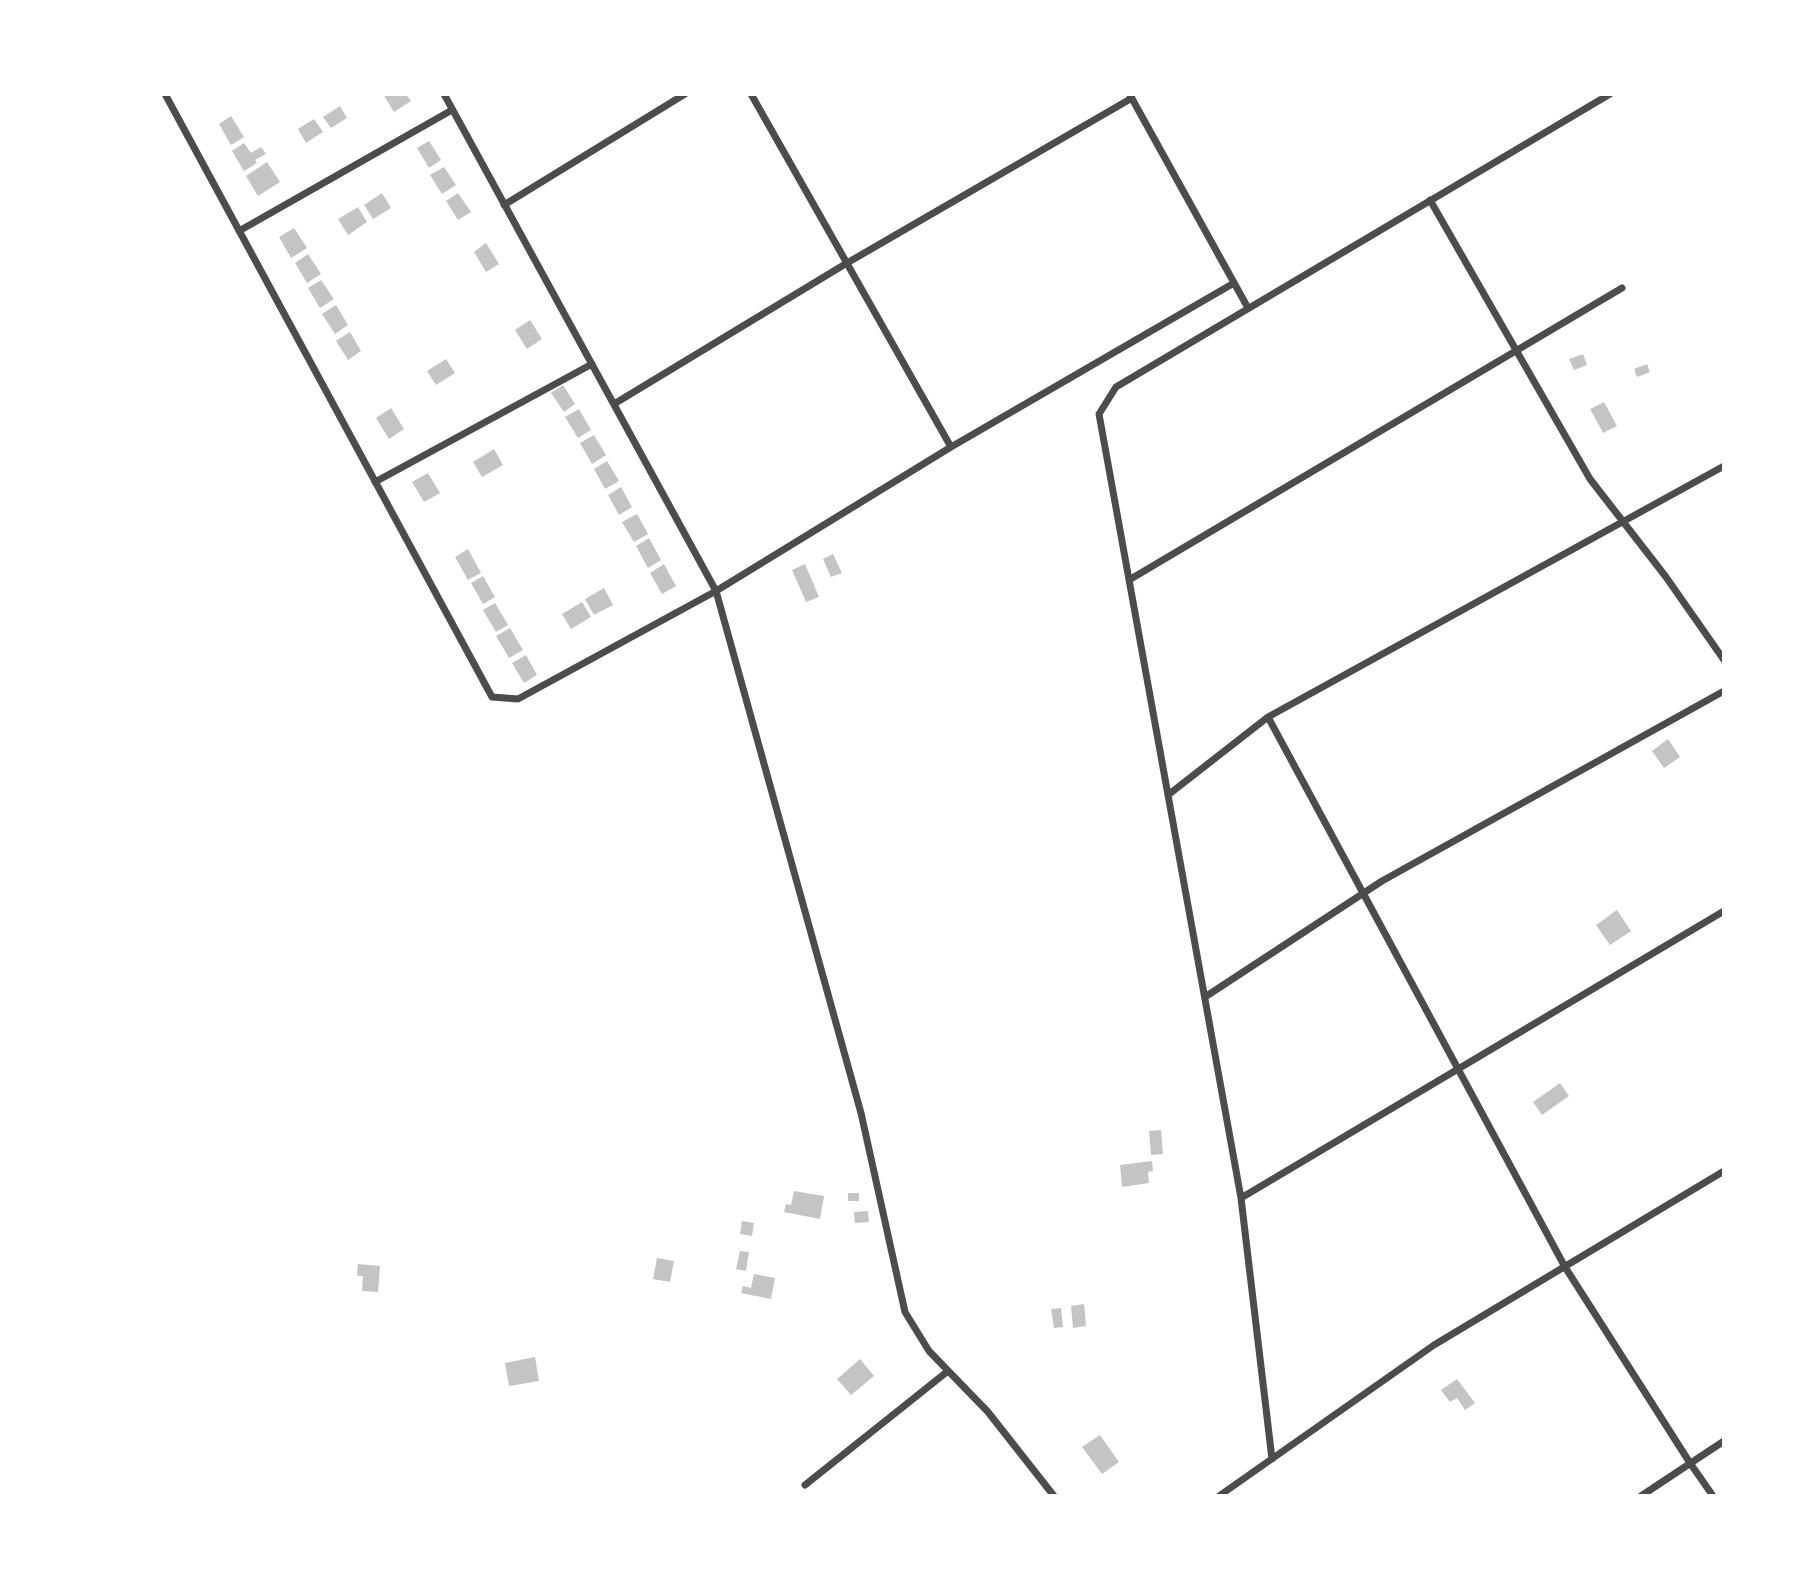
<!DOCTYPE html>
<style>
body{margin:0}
#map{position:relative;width:1818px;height:1590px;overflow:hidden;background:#fff;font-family:"Noto Sans",sans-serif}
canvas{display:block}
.frame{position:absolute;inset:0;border:96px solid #fff;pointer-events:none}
</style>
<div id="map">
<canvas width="1818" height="1590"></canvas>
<div class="frame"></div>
</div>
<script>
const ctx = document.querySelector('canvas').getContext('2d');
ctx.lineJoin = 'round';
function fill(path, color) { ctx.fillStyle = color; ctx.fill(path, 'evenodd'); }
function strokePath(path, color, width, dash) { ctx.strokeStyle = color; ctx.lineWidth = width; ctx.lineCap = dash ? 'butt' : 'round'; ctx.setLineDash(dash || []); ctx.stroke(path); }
const building = new Path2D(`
 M383,94H406L411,101L394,112Z
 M340,106L347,118L331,128L323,117Z
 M231,116L244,137L231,145L219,124Z
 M314,119L323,132L306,143L298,129Z
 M429,141L441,160L429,168L417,148Z
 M244,143L251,153L261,147L266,154L255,160L257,163L244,171L232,151Z
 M267,162L280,182L258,196L246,176Z
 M444,167L456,185L442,194L430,175Z
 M382,193L391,208L373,219L364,205Z
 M458,193L471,212L458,220L446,201Z
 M358,207L367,222L348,235L338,219Z
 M294,228L307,248L291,258L279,237Z
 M486,243L499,264L486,272L474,252Z
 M308,254L321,274L307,283L295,263Z
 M321,280L334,299L320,308L308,288Z
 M336,305L348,325L335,334L322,314Z
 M530,320L542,339L527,349L515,330Z
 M350,332L361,351L348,360L336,341Z
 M1583,354L1587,365L1574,370L1569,359Z
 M446,359L455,373L436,385L427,371Z
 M1647,364L1650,372L1637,377L1634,369Z
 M563,385L575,404L564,412L551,393Z
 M1604,402L1617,426L1603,433L1590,409Z
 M391,408L404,429L389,439L376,418Z
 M579,409L591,430L578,438L565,417Z
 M594,435L606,455L592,464L580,443Z
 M494,449L503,465L482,477L473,462Z
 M607,461L619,481L605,489L594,469Z
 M428,473L440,493L424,502L412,482Z
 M621,487L632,507L619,515L608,495Z
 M637,514L648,534L634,542L622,522Z
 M649,538L661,560L648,568L636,546Z
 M468,549L481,573L468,580L455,557Z
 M833,554L842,573L831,577L823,559Z
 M664,564L676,586L662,594L650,573Z
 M805,564L819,597L806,602L792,570Z
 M483,576L495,597L483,604L471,583Z
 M604,588L613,605L594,615L585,599Z
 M582,602L591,617L571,629L562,614Z
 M495,603L508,625L496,632L483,610Z
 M510,628L523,650L509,658L496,636Z
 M526,655L537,675L524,683L512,663Z
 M1668,739L1680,757L1664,768L1652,751Z
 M1617,910L1631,931L1610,945L1596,925Z
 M1560,1083L1569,1096L1542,1115L1533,1102Z
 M1161,1130L1163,1154L1151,1155L1149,1131Z
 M1152,1161L1153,1171L1148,1172L1149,1183L1122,1187L1120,1165Z
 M794,1191L824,1196L820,1219L784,1212L786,1204L791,1205Z
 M848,1193H859V1201H848Z
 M868,1211L869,1222L855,1223L854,1212Z
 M742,1221L754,1223L752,1236L740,1234Z
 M740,1251L749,1252L746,1271L736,1269Z
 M657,1258L674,1261L670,1282L653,1279Z
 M358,1264L380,1266L378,1292L362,1291L363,1276H357Z
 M754,1274L775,1278L771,1299L741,1293L743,1286L751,1288Z
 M1084,1304L1086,1326L1073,1328L1071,1306Z
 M1061,1308L1063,1327L1054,1328L1051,1309Z
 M535,1357L539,1381L509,1386L505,1363Z
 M860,1359L874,1376L851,1395L837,1379Z
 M1457,1379L1475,1403L1465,1410L1457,1398L1450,1402L1441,1390Z
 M1100,1435L1119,1462L1102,1474L1082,1447Z`);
const minor = new Path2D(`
 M165,94L492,697L518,699L716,591L951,447L1234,283
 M444,94L716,591L861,1113L905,1312L929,1351L988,1412L1054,1496
 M751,94L951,447
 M1130,95L1248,308
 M1430,200L1590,479L1666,577L1724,660
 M504,205L685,94
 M239,231L452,110
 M614,404L847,263L1132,98
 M375,482L592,364
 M1129,580L1622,288
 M1268,717L1565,1267L1690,1463L1713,1496
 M1168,795L1268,717L1724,466
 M1205,997L1382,881L1724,691
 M1241,1198L1724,911
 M1272,1459L1241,1198L1099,414L1116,387L1610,94
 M805,1485L948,1371
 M1219,1496L1434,1345L1724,1171
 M1641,1496L1724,1441`);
fill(building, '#c4c4c4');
strokePath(minor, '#4c4c4c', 7);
</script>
